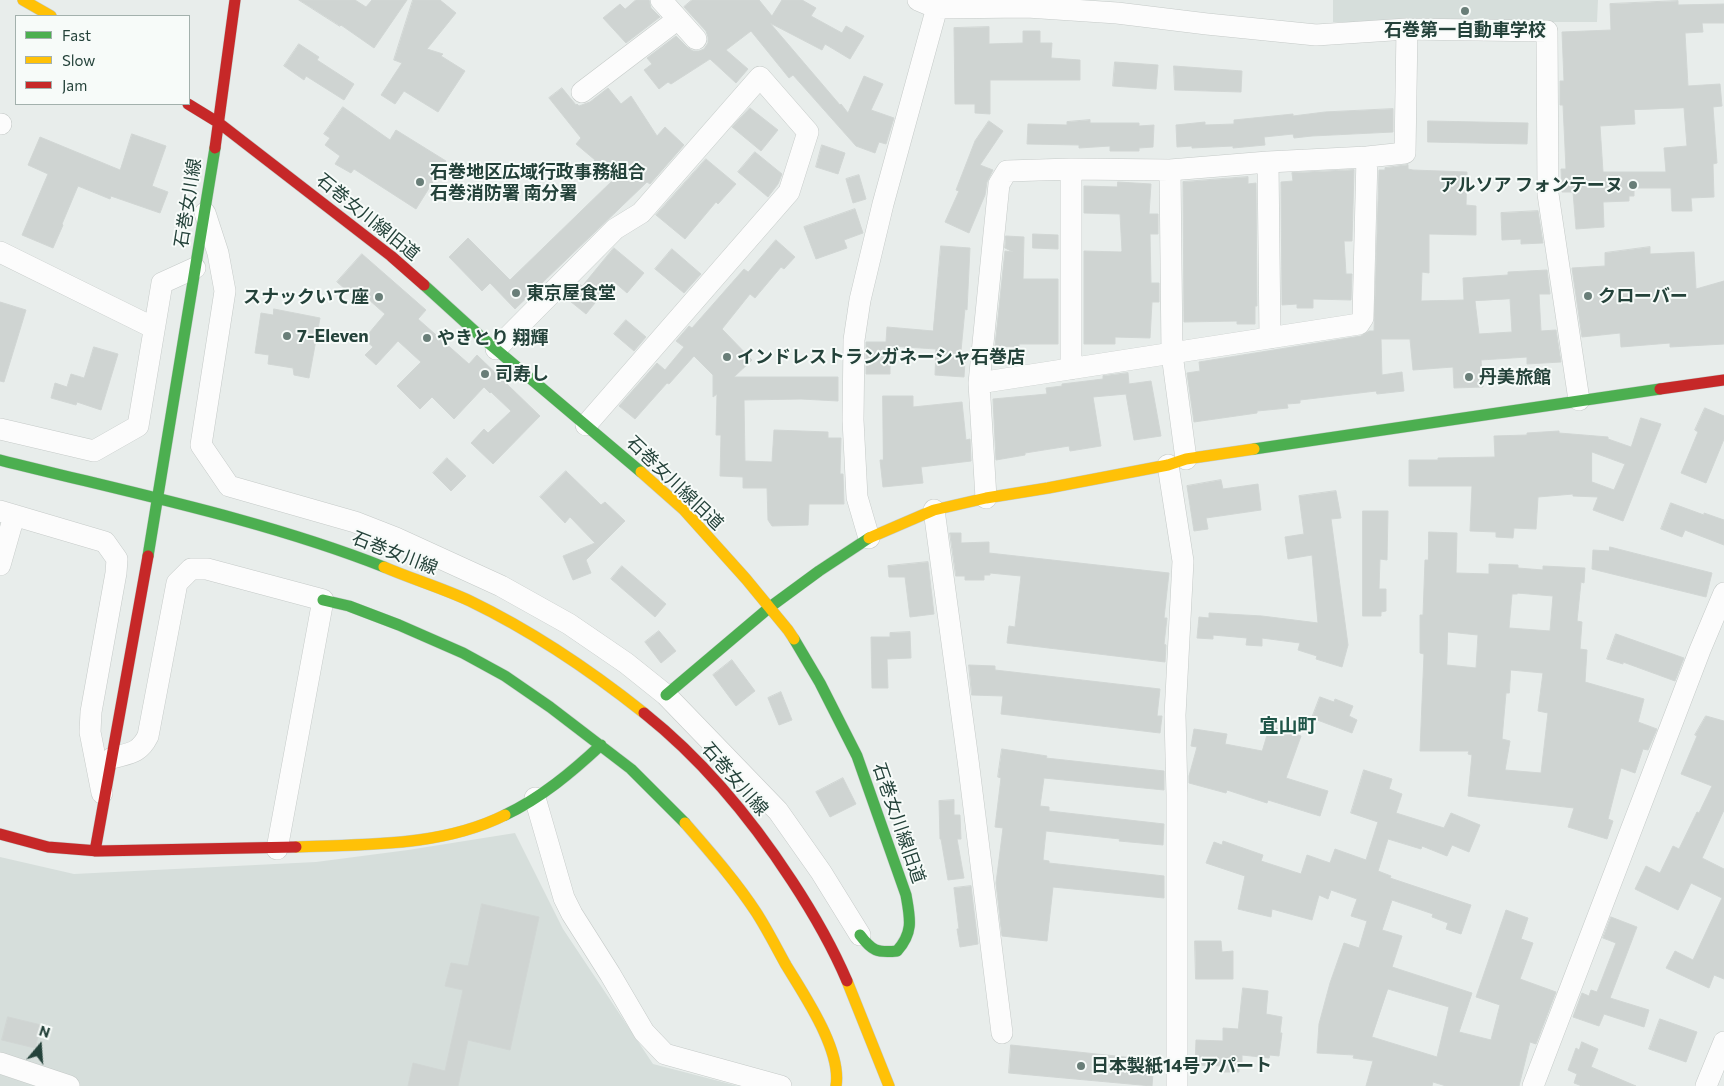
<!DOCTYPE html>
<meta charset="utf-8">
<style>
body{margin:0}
#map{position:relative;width:1724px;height:1086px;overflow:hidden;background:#e8edeb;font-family:Commissioner,sans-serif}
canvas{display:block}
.legend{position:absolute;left:15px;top:15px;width:175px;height:90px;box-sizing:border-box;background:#f7fbf9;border:1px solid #a3b1ad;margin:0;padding:6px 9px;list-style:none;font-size:15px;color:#24423a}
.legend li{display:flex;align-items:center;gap:10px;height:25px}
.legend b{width:25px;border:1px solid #a3b1ad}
.north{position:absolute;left:15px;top:1021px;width:50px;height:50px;-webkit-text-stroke:4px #f7fbf9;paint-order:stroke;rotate:18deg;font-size:14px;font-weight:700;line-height:20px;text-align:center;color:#24423a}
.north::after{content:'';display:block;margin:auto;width:18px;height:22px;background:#24423a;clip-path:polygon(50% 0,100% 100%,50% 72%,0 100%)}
</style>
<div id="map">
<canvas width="1724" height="1086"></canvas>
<ul class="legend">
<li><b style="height:6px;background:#4caf50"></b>Fast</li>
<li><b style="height:6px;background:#ffc107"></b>Slow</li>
<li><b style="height:6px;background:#c62828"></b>Jam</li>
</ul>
<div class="north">N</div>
</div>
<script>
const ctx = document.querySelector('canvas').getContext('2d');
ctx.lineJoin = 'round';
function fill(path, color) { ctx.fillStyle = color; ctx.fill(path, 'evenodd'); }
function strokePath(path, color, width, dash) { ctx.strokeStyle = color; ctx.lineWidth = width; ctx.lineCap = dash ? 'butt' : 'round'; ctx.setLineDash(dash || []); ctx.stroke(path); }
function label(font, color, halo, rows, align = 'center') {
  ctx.font = font + ' Commissioner,"Noto Sans JP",sans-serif'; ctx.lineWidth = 4; ctx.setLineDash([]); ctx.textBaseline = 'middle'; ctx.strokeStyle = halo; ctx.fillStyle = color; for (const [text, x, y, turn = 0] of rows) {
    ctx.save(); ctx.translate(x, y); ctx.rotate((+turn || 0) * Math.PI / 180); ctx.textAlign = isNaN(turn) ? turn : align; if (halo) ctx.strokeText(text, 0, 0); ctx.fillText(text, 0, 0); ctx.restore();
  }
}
const built = new Path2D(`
 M1333,0H1598L1597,22H1333Z
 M515,833L563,929L653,1064L738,1086H0V857L74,874L316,862L408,850Z`);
const building = new Path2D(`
 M299,0H355L366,7L372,0H407L374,48L341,25L340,26Z
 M413,0H440L456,13L427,49L443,54L441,56L465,71L438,112L404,91L395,104L381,95L402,63L394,60Z
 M636,0H649L651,8L660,17L626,43L603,18L620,4L625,9Z
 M692,0H759L772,16L782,0H802L816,8L811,16L842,33L846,26L864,36L850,59L825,44L822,50L770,23L840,105L841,104L848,113L864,76L883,84L871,110L894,118L886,144L879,142L875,153L856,146L793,75L789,78L751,31L726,50L748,69L736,83L710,59L671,84L668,82L659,89L644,70L652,64L647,58L676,36L687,47L693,51H699L704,49L708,43V37L706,31L684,7Z
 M1678,1V5L1724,4V23H1702L1703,32L1685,33L1688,86L1720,84L1722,106L1713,107L1717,163L1713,164L1714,197L1691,198L1692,211H1672L1671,188H1634V196H1629V201L1603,202L1604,227L1576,229L1573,192H1562L1561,169H1566L1563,105H1560V81H1564L1562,32L1611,30L1610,4ZM1684,108L1687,146L1664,148L1666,172H1603L1600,126L1635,124L1634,110Z
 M989,27V44L1023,43V31H1040V43H1052L1051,58L1080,60V80H990V114L975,113V104H955L954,28Z
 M299,44L319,57L317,60L354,84L344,100L306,76L304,80L284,66Z
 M1115,62L1158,65L1156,89L1113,86Z
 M1174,66L1242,71L1241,92L1175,90Z
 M562,88L576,105L577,104L579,106L590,102L608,88L621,104L631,96L657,136L665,127L684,145L650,184L647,182L515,309L490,283L482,291L449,257L468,238L510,280L613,180L593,162L595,160L576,144L581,138L549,98Z
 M343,107L390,140L396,130L446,161L416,209L354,169L351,173L335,164L340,156L325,145L330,138L324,134Z
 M750,108L778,130L761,151L732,127Z
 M1393,109V132L1312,136L1294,138L1293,134L1264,137L1265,145L1233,148V146L1192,148V146L1177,147L1176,125L1205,122V125L1234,124V120L1293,114V116L1325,112Z
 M1090,120V123H1139V126L1154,125L1153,147L1139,148V151H1110V146L1079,148V145L1027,144L1028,124L1067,125V122Z
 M989,121L1003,131L980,165L993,170L987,182L985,195L969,233L945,222L959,191L956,190L975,141Z
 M1428,121L1528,123L1527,144L1428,142Z
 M132,134L166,146L152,186L168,192L160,213L111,196L110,199L78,186L62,224L63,225L53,248L22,235L48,174L28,165L40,137L120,170Z
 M822,145L845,153L838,174L816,167Z
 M755,152L782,174L778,184L768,197L738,172Z
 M706,159L736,184L718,204L716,202L685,239L656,215Z
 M1408,165V169L1413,170L1467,172L1466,205L1476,206V235L1429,234V273L1422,272L1421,301L1464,300L1463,278L1508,275V272L1547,270L1550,294H1539L1541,331L1556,330L1561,362L1527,364V357L1481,360L1483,387L1454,388L1453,367L1413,370L1410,339H1381L1382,375L1402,372L1404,391L1377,394L1376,391L1300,400V403L1287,404L1288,408L1257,411V413L1194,422L1187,373L1200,371L1199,362L1361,336L1369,331H1374L1379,170H1385V168ZM1510,299L1512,332L1479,334L1475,301Z
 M1354,170L1352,241H1344L1346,274H1352L1351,300L1313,299V308H1297V304L1282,305L1281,182L1293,181L1292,173Z
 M859,175L866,199L853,203L846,179Z
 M1248,177V184L1256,183L1257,306H1255V324H1237V321L1184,322L1183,182Z
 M1118,182L1151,184L1149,214H1158V234H1150L1151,283H1159V302H1152L1150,338L1115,337V344H1084V251L1121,252L1122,251L1120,214L1084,213V186L1117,187Z
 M855,209L863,233L844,240L847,248L816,259L804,227Z
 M1538,211L1543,243L1521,244V239L1502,240L1501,213Z
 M1033,234L1058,235V249L1033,248Z
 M1006,236L1024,237L1023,279H1058V344H1019V347L995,346L1005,251L1013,252L1005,248Z
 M776,240L795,257L784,269L781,267L755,298L750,294L722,329L752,360L734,377H838V401L801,399L744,400L745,461L772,462L774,430L828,432V438H841L840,474H843L844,504H809L808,525L772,526L768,520L767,488H743V477L720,476L721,435H716L717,394L713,397V375L694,356L669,384L667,383L635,419L619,406L657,363L665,370L684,347L676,341L689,326L692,328L744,269L748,272Z
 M941,246L970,248L967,310L965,309L960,361H965L964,377L935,375L936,349L890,346V374H866V342H886L887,327L933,331Z
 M1650,247V254L1694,252L1696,289L1724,281V344L1670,347V343L1621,347L1620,333L1582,337L1572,268L1605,266V253Z
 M614,248L644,273L627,293L613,281L586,314L565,297L579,283L582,286Z
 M672,249L701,274L684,293L655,269Z
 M362,254L426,310L418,319L469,364L477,355L540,416L493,464L471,443L484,429L488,433L511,411L491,392L490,393L484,387L454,419L432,397L420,409L397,386L421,362L398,341L376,365L365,355L373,347L364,339L385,314L358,290L353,296L337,282Z
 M0,302L26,310L4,382L0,381Z
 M274,309L320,318L309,378L294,375L293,368L268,364L269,355L255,353L261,313L273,315Z
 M626,320L646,337L634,351L614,334Z
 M94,347L118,354L101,410L77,402L76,405L51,398L55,383L67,387L71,374L84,378Z
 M1128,373L1129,384L1151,381L1161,436L1134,440L1126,394L1093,397L1101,446L1070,451L1069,446L1025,453V455L996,460L993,399L1047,394L1046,388L1062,386V384L1103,379V376Z
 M883,396H913V407L962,402L966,440L970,439L971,461L921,467L923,483L883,487L880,460H883Z
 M1705,408L1724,416V439L1706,483L1681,473L1698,432L1695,430Z
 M1641,418L1661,424L1623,521L1593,510L1598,497L1573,496V494L1538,497L1536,529L1514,528L1513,538L1496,537V532L1470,531L1472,486H1409V460H1438V458L1495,457L1494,436L1527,435V433L1559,431V433L1608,437V439L1631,447ZM1592,452L1625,464L1614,490L1592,482Z
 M447,458L466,476L451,491L433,473Z
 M566,471L601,505L605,502L625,521L586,560L591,573L573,580L563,556L595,543L570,517L565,523L540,497Z
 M1221,480L1223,489L1258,484L1261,510L1206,518L1208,529L1194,531L1187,486Z
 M1336,491L1341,518L1331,519L1348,645L1342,667L1316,659L1317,656L1298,650L1300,643L1262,638V646L1246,645L1247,638L1213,635V639L1197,638L1199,617L1209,618V613L1262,616L1318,623L1312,555L1288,559L1285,537L1304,534L1299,496Z
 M1671,503L1704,515V513L1724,520V545L1685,530L1682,537L1661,529Z
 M1363,511H1388L1387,560L1380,559L1379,589H1386V611L1381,612V616H1363Z
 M1429,532L1457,533L1456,573L1489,574V564L1518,565V568L1543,570V566L1585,568L1584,583L1581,582L1577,621L1582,622L1580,649L1587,650L1585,682L1644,699L1638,722L1657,729L1648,750L1643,749L1635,773L1621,768L1608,819L1613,821L1607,839L1568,827L1574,808L1468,796L1472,755L1468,754L1469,751H1420L1424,654L1420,653V615H1423L1425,560H1428ZM1517,593L1553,596L1550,631L1509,628L1512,594H1517ZM1448,632L1478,635L1476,668L1447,665ZM1511,670L1543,673L1538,711L1548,713L1541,773L1505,770L1510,741L1502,739L1506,693H1509Z
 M950,533H961V543L989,542V553L1169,573L1164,618H1167L1164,644L1166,645L1165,662L1007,643L1009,626L1015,627L1021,576L990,573V575H984V580H965V576H956Z
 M1610,547L1712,573L1706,597L1592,569L1593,550L1609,551Z
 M928,562L934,614L910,617L905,577H889L888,566Z
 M622,566L666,604L655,617L611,579Z
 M659,631L676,651L661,663L645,642Z
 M910,632L911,658L887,659L888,688H872L871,637H890V633Z
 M1616,634L1684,658L1675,681L1623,662V664L1607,659Z
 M732,660L755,691L736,706L713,675Z
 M969,665L995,666V670L1160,689L1157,716H1162L1160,733L1001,714L1003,696L972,695Z
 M781,692L792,720L779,725L768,698Z
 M1320,697L1334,702L1335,699L1353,706L1349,716L1357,720L1352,733L1312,718Z
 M1706,716L1724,721V810L1702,858L1724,869V979L1714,975L1709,988L1666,968L1675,951L1693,960L1722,898L1691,883L1678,910L1635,889L1646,866L1660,873L1673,846L1679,849L1697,812L1699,813L1712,786L1681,774L1697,736L1695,735Z
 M1270,726L1301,736L1286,778L1328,791L1320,816L1268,800L1267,803L1227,790L1226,793L1189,783V776L1197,747L1191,746L1194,729L1227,734L1225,744L1262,751Z
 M1002,749L1047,756L1046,758L1164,771V790L1044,778L1040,806L1049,807V811L1164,824L1163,845L1119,841L1120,839L1046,831L1043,860L1049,861V863L1164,876V898L1053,887L1047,941L1002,936L996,883L1003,828L995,827L1001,778L998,777Z
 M1364,770L1392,779L1389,789L1402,794L1396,813L1444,828L1451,813L1480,825L1469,852L1452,845L1447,856L1422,846L1421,849L1388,839L1378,871L1391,876L1390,878L1471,905L1461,934L1446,929L1448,923L1432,917L1433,914L1392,900L1382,930L1402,936L1392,967L1472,993L1459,1032L1491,1040L1500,1005L1476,997L1506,910L1528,918L1521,939L1533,943L1520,979L1556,992L1536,1044L1530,1042L1519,1086H1446L1433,1082L1432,1086H1366L1373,1061L1353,1058L1354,1055L1317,1053L1319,1024L1330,983L1344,943L1359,948L1367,921L1351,916L1357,899L1331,890L1328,899L1319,895L1312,920L1272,909L1271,917L1238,909L1245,876L1206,863L1214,842L1222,845L1223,841L1263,855L1261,861L1301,874L1307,855L1330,863L1335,849L1366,860L1378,822L1351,813ZM1388,989L1449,1007L1437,1057L1372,1037Z
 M843,778L856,804L830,817L816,792Z
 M954,800V815H960L961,839H957L964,878L948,880L941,839H940L939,801Z
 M971,886L978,944L960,947L957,929H959L954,888Z
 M482,904L539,917L510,1050L468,1040L458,1086H408L413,1063L445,1071L463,990L445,986L451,963L468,966Z
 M1611,917L1637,927L1610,998L1649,1010L1644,1027L1604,1014L1599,1026L1573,1017L1582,993L1589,996L1591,990L1597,992L1616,943L1603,938Z
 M1195,941H1221L1222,952L1233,951V979H1196Z
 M1243,988L1268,991L1266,1014L1282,1017L1280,1033H1282L1279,1056L1270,1055L1269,1058L1242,1055V1063H1239V1072H1222V1066L1195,1065L1196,1040L1223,1041V1028L1238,1029Z
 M8,1017L41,1025L35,1048L2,1040Z
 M1660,1019L1697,1032L1686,1062L1649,1049Z
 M1582,1042L1598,1049L1591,1067L1636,1086H1582L1574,1083L1577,1074L1568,1070L1576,1048L1579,1050Z
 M1011,1045L1154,1060L1152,1086L1009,1073Z`);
const street = new Path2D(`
 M661,0L696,39
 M918,0L937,8L1027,7L1117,13L1207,24L1316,35L1407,29L1547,31L1548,194L1579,400
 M582,92L678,19
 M0,124H1
 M1367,157L1405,153L1407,29
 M1268,162L1270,338
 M1170,170L1172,354L1186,459
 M205,213L218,253L225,291L201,445L229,486L355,522L396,538L501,586L569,624L626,663L666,695L778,811L821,872L860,935
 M0,252L154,328
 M496,349L615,229L641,213L760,77L808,132L789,192L586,425
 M1071,369V169
 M979,383L1359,324L1363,318L1367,157L1268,162L1170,170L1071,169L1007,171L999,184L979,383L986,498
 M0,429L94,451L138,426L162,283L195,268
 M1168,465L1183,561L1175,715L1177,795V1086
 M934,510L968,760L1002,1033
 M0,511L105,542L117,559L116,573L91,712L90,732L102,793
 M869,538L857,497L853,420L854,340L860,300L883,204L939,0
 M0,565L14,516
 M112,758C129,753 139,754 148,736L177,583L191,569H207L323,600L277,849
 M535,798L564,898L572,914L610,974L644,1032L665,1054L781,1086
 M0,1063L69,1086
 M1533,1086L1700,650L1724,593
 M1706,1086L1724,1042`);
const fast = new Path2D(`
 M424,285L479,335L641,472
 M1254,449L1660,389
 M0,460C127,492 262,519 384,567
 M148,556L215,148
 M323,600L349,606L399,625L463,653L505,676L550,707L631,769L685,823
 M794,639L820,683L857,756L906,895C910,918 914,932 897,951C877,953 872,951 860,935
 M666,695L770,607L819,571L869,538
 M505,815C541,798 572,772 601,745`);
const slow = new Path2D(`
 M23,0L51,16
 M641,472L684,510L746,579L788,630L794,639
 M869,538L934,510L986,498L1048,488L1168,465L1186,459L1254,449
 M384,567C412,579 442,588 470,601C532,631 590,670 644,713
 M685,823C710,852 735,880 756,912C767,929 776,947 786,965C804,995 842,1050 836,1086
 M296,847C366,844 441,847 505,815
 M847,981L889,1086`);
const jam = new Path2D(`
 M188,104L219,123L391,256L424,285
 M215,148L235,0
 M1660,389L1724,380
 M644,713C703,760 751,818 792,881C813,913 832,946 847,981
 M0,834L48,847L98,851L296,847
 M95,851L148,556`);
const markers = [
 [1465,11,5,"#697e78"],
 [420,182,5,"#697e78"],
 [1633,185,5,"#697e78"],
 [516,293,5,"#697e78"],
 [1588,296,5,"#697e78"],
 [379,297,5,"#697e78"],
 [287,336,5,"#697e78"],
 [427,338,5,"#697e78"],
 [727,357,5,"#697e78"],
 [485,374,5,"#697e78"],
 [1469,377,5,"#697e78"],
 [1081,1066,5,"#697e78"]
];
const poiNames = [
 ["石巻第一自動車学校",1465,30,"center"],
 ["石巻地区広域行政事務組合",430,172],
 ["石巻消防署 南分署",430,193],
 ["アルソア フォンテーヌ",1623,185,"right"],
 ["東京屋食堂",526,293],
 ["クローバー",1598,296],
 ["スナックいて座",369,297,"right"],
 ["7-Eleven",297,336],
 ["やきとり 翔輝",437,338],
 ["インドレストランガネーシャ石巻店",737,357],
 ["司寿し",495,374],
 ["丹美旅館",1479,377],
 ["日本製紙14号アパート",1091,1066]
];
const streetNames = [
 ["石巻女川線",188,203,-81],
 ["石巻女川線旧道",368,217,39],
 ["石巻女川線旧道",675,483,44],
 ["石巻女川線",395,553,21],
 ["石巻女川線",735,779,49],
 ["石巻女川線旧道",899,823,71]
];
const neighbourhoodNames = [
 ["宜山町",1288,726]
];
fill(built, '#d6dedb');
fill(building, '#cfd4d2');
strokePath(building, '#d1d6d4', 1);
strokePath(street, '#c5cac8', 22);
strokePath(fast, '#c3cbc8', 12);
strokePath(slow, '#c3cbc8', 12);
strokePath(jam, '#c3cbc8', 12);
strokePath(street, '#fcfcfc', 21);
strokePath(fast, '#4caf50', 11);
strokePath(slow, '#ffc107', 11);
strokePath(jam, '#c62828', 11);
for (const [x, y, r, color] of markers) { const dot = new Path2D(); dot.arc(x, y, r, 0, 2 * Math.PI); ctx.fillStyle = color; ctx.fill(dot); strokePath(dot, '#f7fbf9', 2); }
label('bold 18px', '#24423a', '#f7fbf9', poiNames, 'left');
label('18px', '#24423a', '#f7fbf9', streetNames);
label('bold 19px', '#1f5548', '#f7fbf9', neighbourhoodNames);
</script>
